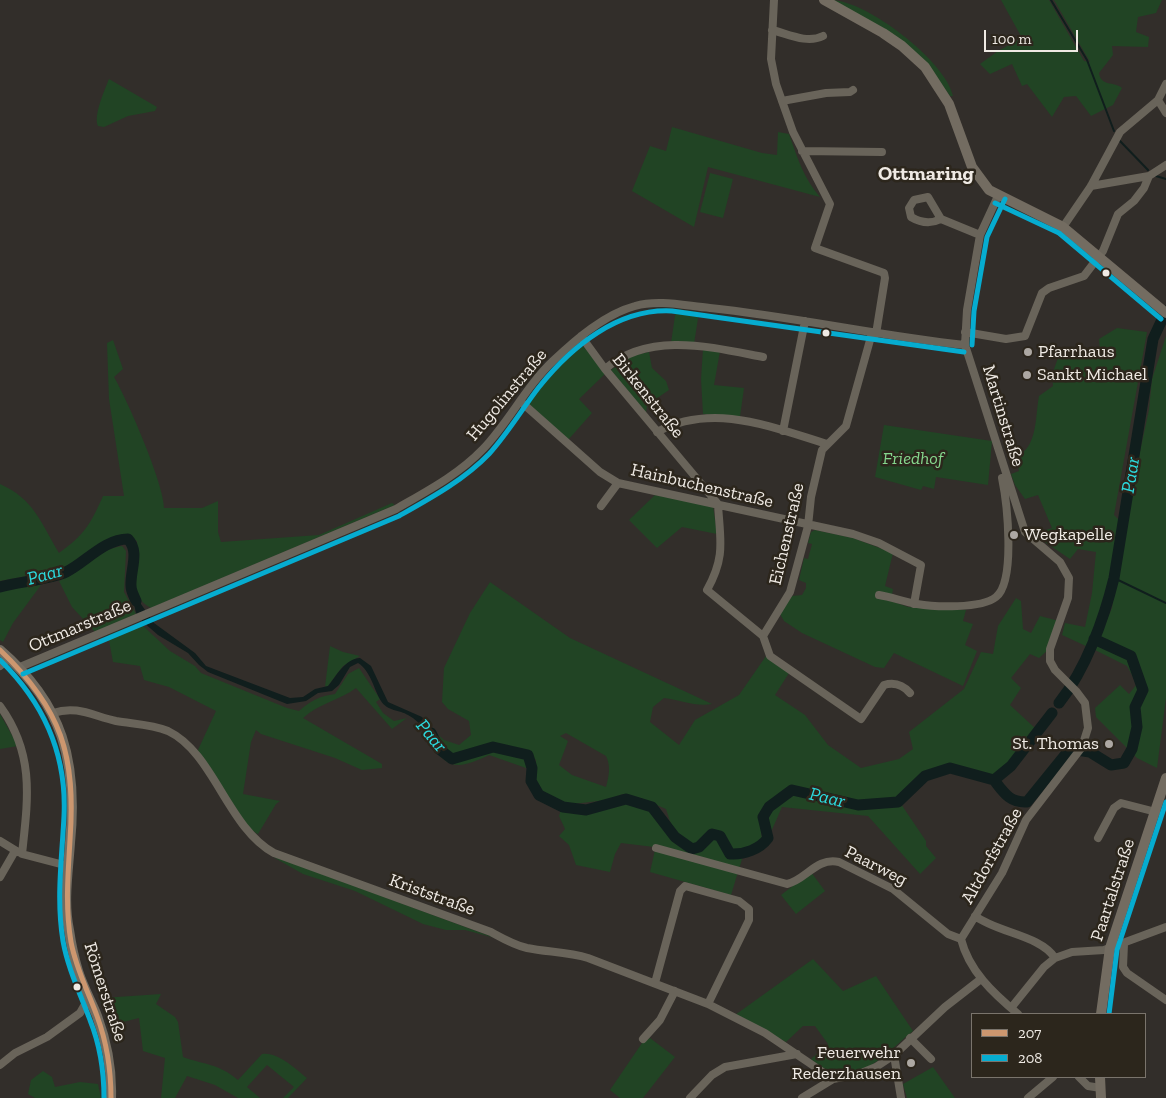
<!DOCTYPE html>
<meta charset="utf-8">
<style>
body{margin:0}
#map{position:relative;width:1166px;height:1098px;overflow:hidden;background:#322e2a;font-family:"Zilla Slab",serif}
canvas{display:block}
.legend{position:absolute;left:971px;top:1013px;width:175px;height:65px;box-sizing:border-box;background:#2c261c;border:1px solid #7a746c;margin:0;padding:6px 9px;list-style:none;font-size:15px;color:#efeae4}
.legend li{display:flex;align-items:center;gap:10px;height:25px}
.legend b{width:25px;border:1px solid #7a746c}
.scale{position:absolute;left:984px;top:30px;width:94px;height:22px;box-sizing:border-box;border:2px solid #efeae4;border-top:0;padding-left:6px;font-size:15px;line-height:18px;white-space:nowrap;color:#efeae4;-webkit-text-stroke:4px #2c261c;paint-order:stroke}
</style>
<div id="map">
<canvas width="1166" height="1098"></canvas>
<ul class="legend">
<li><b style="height:6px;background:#cd976f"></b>207</li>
<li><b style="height:6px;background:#06acd0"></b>208</li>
</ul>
<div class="scale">100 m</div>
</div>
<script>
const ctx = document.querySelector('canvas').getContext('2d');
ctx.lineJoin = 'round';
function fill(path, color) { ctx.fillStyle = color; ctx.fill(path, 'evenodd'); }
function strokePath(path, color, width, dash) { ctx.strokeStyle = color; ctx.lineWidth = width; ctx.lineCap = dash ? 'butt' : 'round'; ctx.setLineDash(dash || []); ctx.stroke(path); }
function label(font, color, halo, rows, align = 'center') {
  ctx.font = font + ' "Zilla Slab",serif'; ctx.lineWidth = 5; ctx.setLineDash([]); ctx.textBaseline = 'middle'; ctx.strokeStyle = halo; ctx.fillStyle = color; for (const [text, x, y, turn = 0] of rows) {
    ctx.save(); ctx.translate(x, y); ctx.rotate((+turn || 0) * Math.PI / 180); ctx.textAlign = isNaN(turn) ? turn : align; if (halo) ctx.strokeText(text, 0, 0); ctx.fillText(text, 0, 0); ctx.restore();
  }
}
const green = new Path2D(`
 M831,0C866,0 946,61 953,96H950L934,73Z
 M1001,0H1049L1084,61L1090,62L1054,0H1162L1156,13L1138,17L1136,32L1149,37L1148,47L1112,46L1113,55L1099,73C1101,87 1114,81 1122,88L1113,105L1091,116L1076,96L1064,97L1052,117L1027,84L1022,86L1012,64L990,74L980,64L998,51L1022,38Z
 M109,79L157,107L155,111L128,116L104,127L98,126C93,116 105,89 109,79Z
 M672,127L762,153L777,155L778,132L789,134C797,157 804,179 820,197L708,167L694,227L632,191L650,146L666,151Z
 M710,173L733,179L723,218L700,212Z
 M676,309L699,312L694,344L671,343Z
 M1117,328L1147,332L1114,515L1122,523L1108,603L1088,647L1062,635L1065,623L1085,627L1092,593L1096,552L1078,549L1070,559L1033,534L1052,528L1038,495L1025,499L1015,485L1011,474L1019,471L1016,457C1038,447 1035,417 1039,396L1053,386L1052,375L1059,355L1100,351L1099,339Z
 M1166,336V698L1157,768L1137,758L1096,717L1095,708L1120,685L1129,694L1137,684L1127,666L1093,649L1112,608L1129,502L1149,410L1152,379Z
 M113,340L123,369L114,377C127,399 164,484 164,508H202L218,501V532L221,542L319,535L392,503L395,505L151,608C125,595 137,563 137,541C107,529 90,561 64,568C43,573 21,577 0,581V484C34,499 41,523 59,553C85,534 90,525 103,496H124L109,399L107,343Z
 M578,345L584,347L606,373L579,399L592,413L568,440L529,404V400L558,363Z
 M703,349L720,351L714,385L744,388L740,417L703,414L701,379Z
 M649,352L652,368L666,381L669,390L647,405L646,413L611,370L631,356Z
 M884,425L992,441L988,485L936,477L934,489L923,486L921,490L875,477Z
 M655,495L713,506L717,534L682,527L657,548L629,520Z
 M815,530L853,538L893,553L885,586L893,589L891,601L908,607L966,610L963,621L973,624L965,645L977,651L963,686L894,653L884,668L875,667L802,633L784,621L780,614L792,596L802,595L806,588V583L799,580L804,558L808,559L812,544L808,543L811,532Z
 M122,546L126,551L124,592L136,614L96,633L72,607L59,581C82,573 95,550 122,546Z
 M490,582L570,638L712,704C696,707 680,700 664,698L653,707L650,722L679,745L695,720L739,695L766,656L789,673L775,695L805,715L828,745L861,768L899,759L913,749L909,732L964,689L981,652L993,654L998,626L1016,598L1021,601L1023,629L1031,633L1040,616L1059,621L1048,650L1039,658L1030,654L1011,678L1021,688L1010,705L1036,729L997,776L947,766L925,773L894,803L901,804L926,841V846L936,858L920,874L868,816L782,807L771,832L766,818L772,807L767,804L759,814L762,840L751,847L733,852L722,832C706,825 705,840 692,845L673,830L666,809L643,799L623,794L607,800L564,805L540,792L535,783L536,759L526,768L489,755C468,765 448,774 435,747L441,746L433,730L444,740L459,745L471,735L469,721L448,709L442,702L444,668L470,613ZM566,733L606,756C611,766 609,776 606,787L572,775L559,765L568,741L560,736Z
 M41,585L13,623L3,642L0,640V589Z
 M140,623L170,651L195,666L201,673L287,708L299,711C310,701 320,696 335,694L348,674L359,668L380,699L376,702L383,713L394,721L407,718L392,729L356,688C340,700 318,704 303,718L382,764V768L362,770L335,758L261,734L256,730L251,742L243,794L280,801L276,804L258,834C243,827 209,769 197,752L216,711L169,687L144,680L140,666L113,662L108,635Z
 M330,646L343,652L360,656L343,666L328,686L325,687Z
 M0,714L18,746L0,749Z
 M624,802L650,811L659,819L667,833L689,849H698L713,837L720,840C726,853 728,857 743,856L739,869L654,847L621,843L615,854L610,872L576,865L569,845L559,836L565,829L559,816L561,810L585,812Z
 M655,850L738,872L731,895L650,872Z
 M273,857L295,864L495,938L465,930H446L423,924L355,891L303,874Z
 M811,872L825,891L796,914L781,895Z
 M813,959L843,991L876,976L913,1031C891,1048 864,1083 831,1072C824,1069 817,1064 811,1059L828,1044L815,1026H803L786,1042L735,1015Z
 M161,994L156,1004L175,1017L178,1022L183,1057C206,1065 219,1064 238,1080L262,1054C277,1051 296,1069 307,1078L288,1098H283L294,1087L267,1065L247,1087L260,1098H238L215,1085L187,1076L175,1098H161L165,1058L143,1051L139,1018L111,1025L101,1002L102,998Z
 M650,1038L675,1057L643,1098H620L610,1090L642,1043Z
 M933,1067L955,1098H907L903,1084Z
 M43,1071L52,1077L55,1087L80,1082L98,1084L101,1098H35L28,1094L31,1080Z`);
const water = new Path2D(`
 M130,588L154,623L195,653L206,666L290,698L303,697L315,689L328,686C337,675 345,659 360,658L371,666L388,702L422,717L433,730L441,746L435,747C428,733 422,723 408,715C400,710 387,711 381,701C374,690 371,671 358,663L350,667L339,685L332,691L318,693L306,701L287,704L208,672L199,665L188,653L158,635L143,622L136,613Z`);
const stream = new Path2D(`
 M1051,0L1087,60L1114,131
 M1120,141L1148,170
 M1156,176L1166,179
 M1114,578L1166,603`);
const river = new Path2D(`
 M0,587C17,582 52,579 66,572C85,563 104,539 128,539C140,552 130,570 131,586C131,591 134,596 136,601
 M1059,703C1086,669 1104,619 1114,578L1153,339L1166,311
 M431,733L439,749L452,759L493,747L528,755L532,768L531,781L539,795L563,807L586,810L626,799L652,807L675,837L692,849L699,847L712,834L720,836L730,854C744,855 760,849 768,838L763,817L769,807L792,790L858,805L898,802L925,776L950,768L994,780L1011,766L1052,713
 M994,780C1004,793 1010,803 1027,802L1070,749L1090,752L1111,765L1124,763L1132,749L1137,727L1135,707L1143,690L1131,656L1094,639`);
const minor = new Path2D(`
 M774,0L771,59L776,84L793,132L830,204L815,248L884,273L885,278L876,334
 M772,30C788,34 807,44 823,36
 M1158,100L1166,113
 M782,101L826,93L850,92L853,90
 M802,151L882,152
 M1091,186L1149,176L1166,165
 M998,196L980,235L967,310L965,345L1025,532L1060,562L1069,578L1068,598L1050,649V661L1055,670L1076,691L1085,703L1088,728L1082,747L1026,820L1002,873L961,939C969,971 993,993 1018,1014
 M941,219C931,224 921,223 911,217L909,208L914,200L928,197L941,219L980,235
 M1063,227L1091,186L1120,132L1158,100L1166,84
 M965,332L1006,339L1025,336L1042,293L1049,288L1084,276L1103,251L1118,214L1134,201L1144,188L1149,176
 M872,333L846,426L822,450L811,497L808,526L790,592L763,636L770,656L861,719L884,685C894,682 903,685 910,693
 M581,336L605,369L718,504C720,540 726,556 707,590L763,636
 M605,369C649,331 711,347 763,357
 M520,401L600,472L618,483L853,534L879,543L921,565L914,604
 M783,431L805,321
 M657,432C713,402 771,427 827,444
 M601,506L618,483
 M879,595C892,597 904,602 917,604C934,607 981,609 996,597C1016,581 1007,502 1002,478
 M0,666L9,658
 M20,667L396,509C427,491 458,475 483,449C509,422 526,386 554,360C576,339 605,314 635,306C659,299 686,306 710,308C796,317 879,336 965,345
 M0,706C35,754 28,799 22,854L68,866
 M53,713C77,705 93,716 116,721C133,724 151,724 168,731C214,753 227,827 274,853L491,932C502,938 514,945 527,948C547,952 568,952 588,958L708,1004L765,1033L833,1079
 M1098,838L1114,808L1121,803L1156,812
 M0,841L18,852
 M656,848L787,884C806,880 816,857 839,862L893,889L948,934L961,939
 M0,877L15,851
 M975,916C998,933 1040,935 1055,958L1072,952L1104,950L1166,927
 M1124,944L1123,967L1127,973L1166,1000
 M655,983L680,891L685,886L739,901L749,909V920L708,1004
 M1011,1008L1044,967L1055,958
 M910,1038L931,1059
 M643,1039L660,1020L675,991
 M894,1055L901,1098
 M0,1065L15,1053L47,1037L80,1013L84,1006L91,1003
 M1079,1077L1088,1086L1101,1088
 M690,1098L712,1075L725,1067L797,1054
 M802,1098L833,1079L859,1074L876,1067L894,1055L945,1007L981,979
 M1028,1098L1053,1077`);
const major = new Path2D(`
 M824,0L883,33L902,46L925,67L949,104L972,167L989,190L1063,227L1166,313
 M0,650C63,704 78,762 70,843C68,872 63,902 69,930C71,944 74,958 78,971C83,987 91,1001 97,1016C107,1043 112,1070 111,1098
 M1101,1014L1110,948L1166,778
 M1100,1077L1101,1098`);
const bus1 = new Path2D(`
 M0,650C62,709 76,756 70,840C68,875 65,907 71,942C76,969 88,991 97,1016C107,1043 111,1070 111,1098`);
const bus2 = new Path2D(`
 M995,203L1059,233L1161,319
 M972,345L974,311L987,237L1005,199
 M0,660C44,703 67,754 64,816C62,858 56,899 63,941C68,969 80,993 90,1020C100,1045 104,1071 104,1098
 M23,674L399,516C431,498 464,480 489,454C508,433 522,409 539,387C571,347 618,308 672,311L964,352
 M1109,1014L1117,950L1166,802`);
const markers = [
 [1106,273,4.5,"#efeae4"],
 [826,333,4.5,"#efeae4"],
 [1028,352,5,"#ada8a3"],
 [1027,375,5,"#ada8a3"],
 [1014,535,5,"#ada8a3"],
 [1109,744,5,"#ada8a3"],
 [77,987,4.5,"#efeae4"],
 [911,1063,5,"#ada8a3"]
];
const poiNames = [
 ["Pfarrhaus",1038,352],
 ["Sankt Michael",1037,375],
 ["Wegkapelle",1024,535],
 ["St. Thomas",1099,744,"right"],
 ["Feuerwehr",901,1053,"right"],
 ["Rederzhausen",901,1074,"right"]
];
const streetNames = [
 ["Hugolinstraße",507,395,-50],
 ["Birkenstraße",648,396,51],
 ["Martinstraße",1003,416,73],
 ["Hainbuchenstraße",702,486,13],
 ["Eichenstraße",787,534,-77],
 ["Ottmarstraße",80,626,-23],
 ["Altdorfstraße",992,856,-61],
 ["Paarweg",876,866,27],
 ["Paartalstraße",1113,890,-72],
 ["Kriststraße",432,895,20],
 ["Römerstraße",105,992,72]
];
const parkNames = [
 ["Friedhof",913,459]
];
const waterNames = [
 ["Paar",1131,475,-81],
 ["Paar",45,575,-15],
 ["Paar",431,736,50],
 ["Paar",827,798,13]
];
const quarterNames = [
 ["Ottmaring",926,174]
];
fill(green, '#214424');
fill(water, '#101e1d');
strokePath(stream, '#101e1d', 2);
strokePath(river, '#101e1d', 11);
strokePath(minor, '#69645a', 8);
strokePath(major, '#736c61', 10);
strokePath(bus1, '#cd976f', 5);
strokePath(bus2, '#06acd0', 5);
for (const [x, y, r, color] of markers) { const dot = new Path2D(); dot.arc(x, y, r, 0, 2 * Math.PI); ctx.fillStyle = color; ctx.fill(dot); strokePath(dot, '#2c261c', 2); }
label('18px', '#efeae4', '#2c261c', poiNames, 'left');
label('18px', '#efeae4', '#2c261c', streetNames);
label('italic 18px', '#85d78d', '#2c261c', parkNames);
label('italic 19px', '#2cdade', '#2c261c', waterNames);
label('bold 20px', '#efeae4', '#2c261c', quarterNames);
</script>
